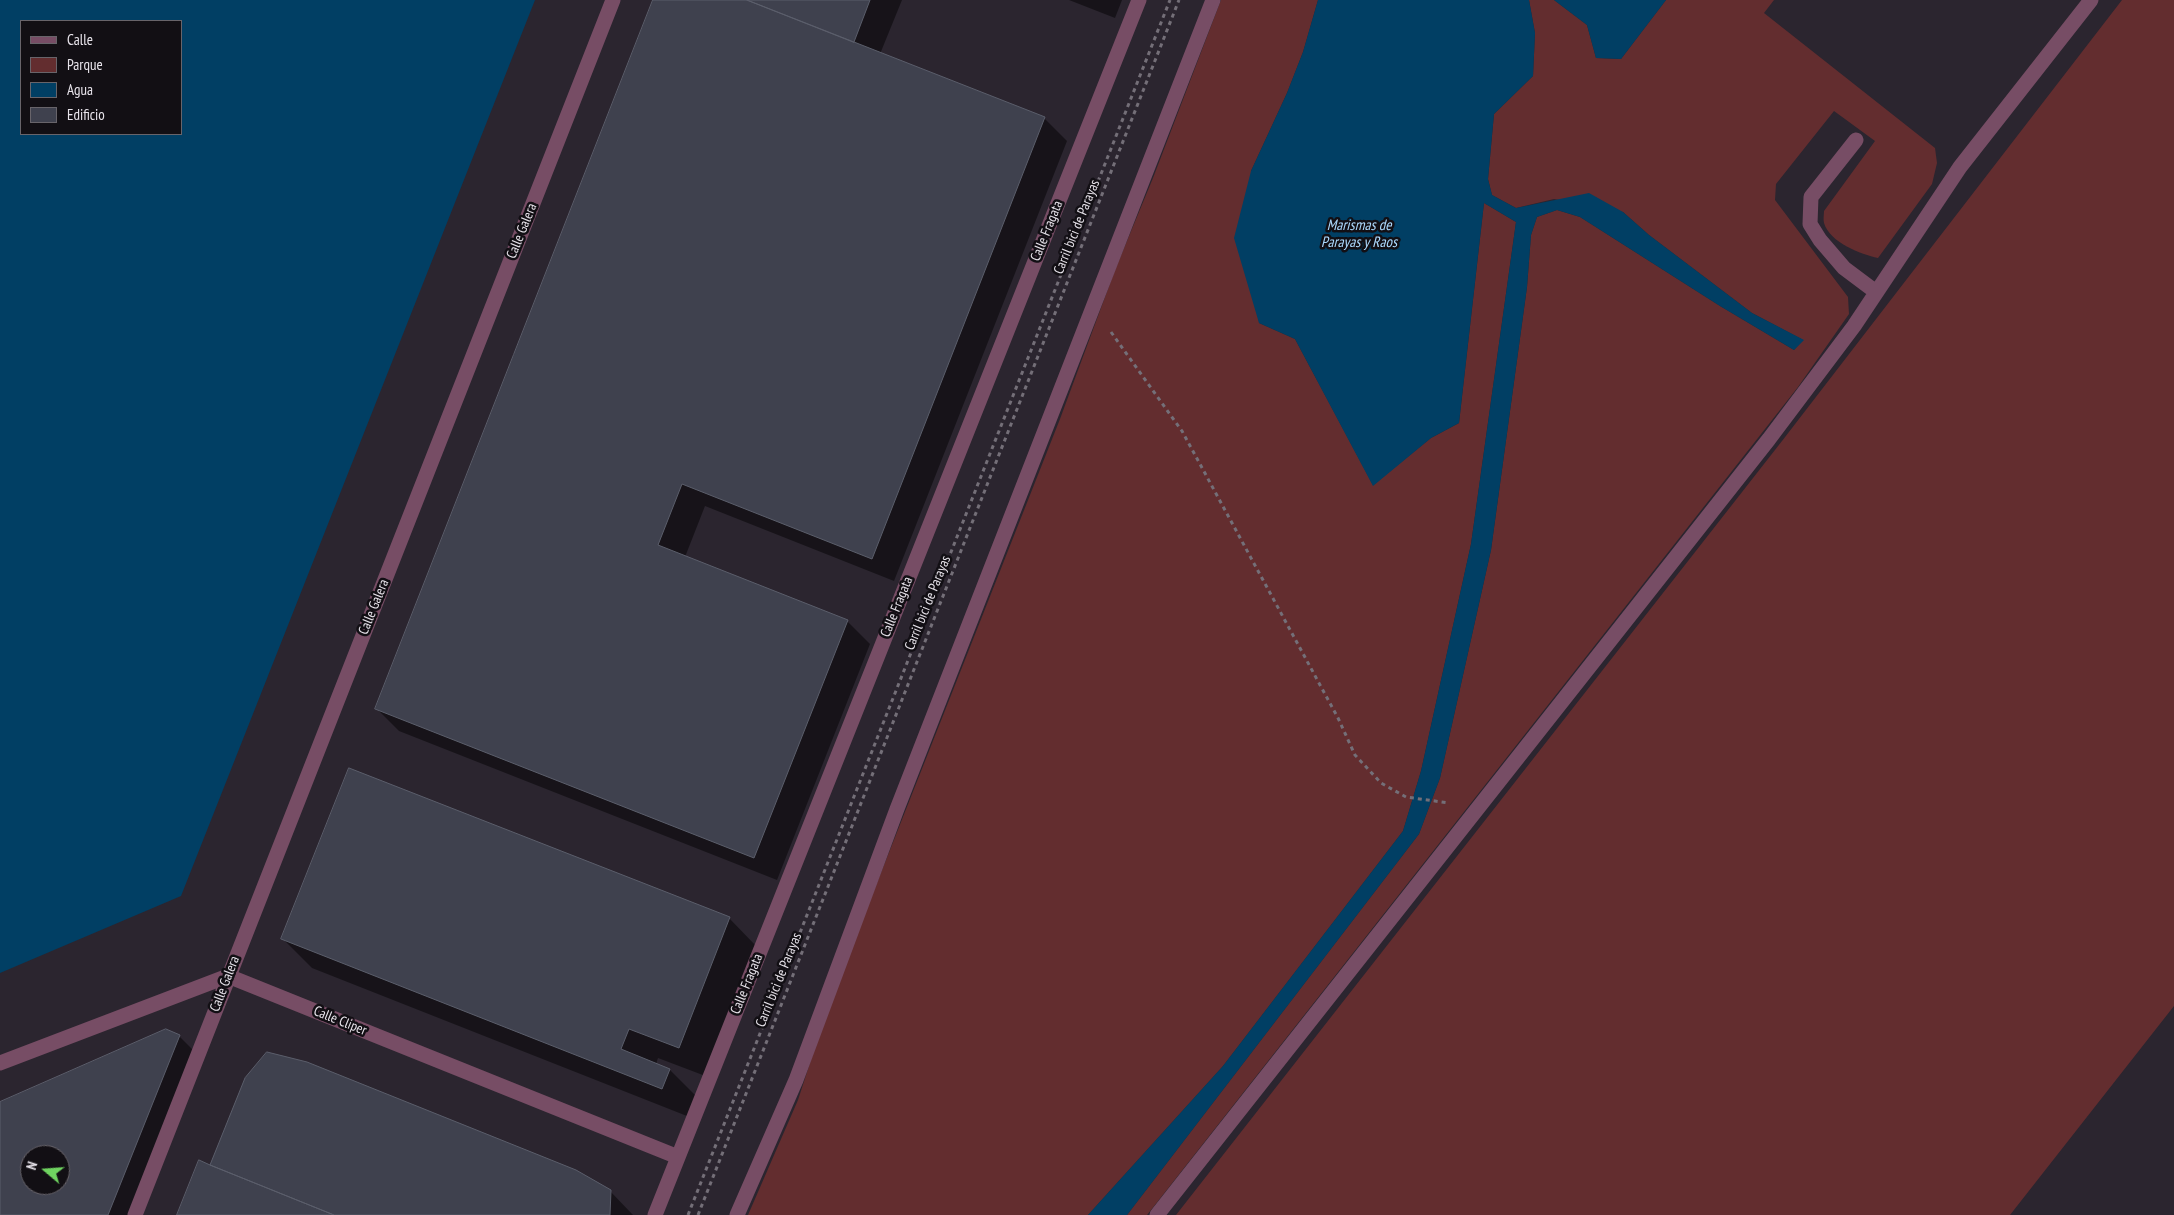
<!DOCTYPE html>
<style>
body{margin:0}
#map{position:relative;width:2174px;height:1215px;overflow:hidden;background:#2b252f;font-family:"PT Sans Narrow",sans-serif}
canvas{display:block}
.legend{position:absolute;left:20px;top:20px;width:162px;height:115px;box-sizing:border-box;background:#120f14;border:1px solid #68646a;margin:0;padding:6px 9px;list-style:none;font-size:15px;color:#e8e4eb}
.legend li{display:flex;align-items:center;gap:10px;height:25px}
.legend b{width:25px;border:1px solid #68646a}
.north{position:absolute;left:20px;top:1145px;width:50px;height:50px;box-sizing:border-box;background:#120f14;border:1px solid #68646a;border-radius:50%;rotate:288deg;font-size:14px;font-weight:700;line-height:20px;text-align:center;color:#e8e4eb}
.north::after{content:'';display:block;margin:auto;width:18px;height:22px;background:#6fd360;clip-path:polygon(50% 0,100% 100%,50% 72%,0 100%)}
</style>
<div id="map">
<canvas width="2174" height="1215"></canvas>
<ul class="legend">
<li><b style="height:6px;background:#774d65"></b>Calle</li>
<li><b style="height:14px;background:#632d2f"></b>Parque</li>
<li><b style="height:14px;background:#013f64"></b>Agua</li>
<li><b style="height:14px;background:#3f414e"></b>Edificio</li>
</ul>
<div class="north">N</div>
</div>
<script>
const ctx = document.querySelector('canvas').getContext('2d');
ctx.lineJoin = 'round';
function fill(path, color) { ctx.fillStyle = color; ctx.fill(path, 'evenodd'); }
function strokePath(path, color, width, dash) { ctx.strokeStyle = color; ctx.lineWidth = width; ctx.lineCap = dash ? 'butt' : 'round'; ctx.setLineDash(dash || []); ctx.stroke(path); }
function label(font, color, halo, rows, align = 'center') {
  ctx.font = font + ' "PT Sans Narrow",sans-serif'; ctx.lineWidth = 5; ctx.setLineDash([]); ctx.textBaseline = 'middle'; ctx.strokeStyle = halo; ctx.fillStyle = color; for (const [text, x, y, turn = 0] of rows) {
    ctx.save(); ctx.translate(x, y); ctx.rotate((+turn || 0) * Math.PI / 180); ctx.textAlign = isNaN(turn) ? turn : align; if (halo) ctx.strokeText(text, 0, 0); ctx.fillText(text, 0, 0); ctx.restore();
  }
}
const green = new Path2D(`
 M1221,0H1318L1303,52L1287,93L1251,171L1259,323L1295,339L1373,485L1431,438L1459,423L1484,203L1516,222L1471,544L1421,771L1403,831L1223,1066L1088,1215H748L798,1100L828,1007L1060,419L1115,270L1153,178Z
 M1529,0H1554L1587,25L1596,58L1621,59L1666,0H1774L1764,13L1935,148L1937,163L1932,184L1878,258C1861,254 1830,243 1824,223C1823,219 1824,214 1824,211L1875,141L1834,111L1776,184L1775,200L1848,297L1849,314L1798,387L1147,1215H1127L1419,834L1440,778L1491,550L1527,287L1531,235L1537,217L1557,210L1580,217L1720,306L1794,350L1803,340L1752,313L1649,235L1623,212L1554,199L1516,208L1492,195L1488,179L1494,114L1533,76L1535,33Z
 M2122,0H2174V1006L2010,1215H1176L1782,441Z`);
const water = new Path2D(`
 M0,0H535L181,896L0,973ZM181,21V134H21V21Z
 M1318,0H1529L1535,33L1533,76L1494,114L1488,179L1492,195L1516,208L1589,193L1623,212L1649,235L1752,313L1804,340L1794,350L1720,306L1580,217L1557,210L1537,217L1531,235L1527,287L1491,550L1440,778L1419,834L1127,1215H1088L1223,1066L1403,831L1421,771L1471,544L1516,222L1484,203L1459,423L1431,438L1373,486L1295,339L1259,323L1234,238L1251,171L1287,93L1303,52Z
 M1554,0H1666L1621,59L1596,58L1587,25Z`);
const shadow = new Path2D(`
 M654,0H902L880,54L1044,118L1067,141L894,581L705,506L685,557L847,621L870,644L777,880L399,731L376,708Z
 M1069,0H1122L1115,18Z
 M729,918L758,948L708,1077L658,1058L656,1064L670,1070L699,1099L692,1118L312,968L283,939Z
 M179,1036L202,1059L140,1215H0V1103ZM30,1155H60V1185H30Z
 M210,1166L610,1191L633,1215H179Z`);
const building = new Path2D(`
 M653,0H747L1045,117L872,559L682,484L658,545L848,620L754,858L375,709Z
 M747,0H870L854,42Z
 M349,768L730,917L679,1048L629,1029L621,1049L670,1069L662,1089L281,939Z
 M166,1029L180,1035L108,1215H0V1102ZM30,1155H60V1185H30Z
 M267,1052L307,1062L576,1170L611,1190L610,1215H334L210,1165L245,1078Z
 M199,1160L210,1165L334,1215H177Z`);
const path = new Path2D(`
 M1111,332L1182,431L1338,718L1355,755L1381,783L1406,797L1449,803
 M688,1215L1170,0
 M698,1215L1179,0`);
const lane = new Path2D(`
 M1856,140L1811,197L1810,224L1820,240L1844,268L1876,292
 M737,1215L796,1080L897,809L1213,0
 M1157,1215L1769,439L1854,326L1960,167L2091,0`);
const street = new Path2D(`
 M0,1063L228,976L678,1157
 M135,1215L613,0
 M655,1215L1139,0`);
const streetNames = [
 ["Carril bici de Parayas",1077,227,-68],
 ["Calle Galera",522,231,-68],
 ["Calle Fragata",1047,231,-68],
 ["Carril bici de Parayas",928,603,-68],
 ["Calle Galera",374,607,-68],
 ["Calle Fragata",897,607,-68],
 ["Carril bici de Parayas",779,980,-68],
 ["Calle Galera",225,984,-69],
 ["Calle Fragata",747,984,-68],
 ["Calle Cliper",340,1021,22]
];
const waterNames = [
 ["Marismas de",1359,226],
 ["Parayas y Raos",1359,243]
];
fill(green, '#632d2f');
fill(water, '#013f64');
fill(shadow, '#0007');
fill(building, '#3f414e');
strokePath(building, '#5b5e6b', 1);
strokePath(path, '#746f78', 3, [4, 4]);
strokePath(lane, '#774d65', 15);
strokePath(street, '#774d65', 15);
label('14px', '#e8e4eb', '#120f14', streetNames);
label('italic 15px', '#acd9fd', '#120f14', waterNames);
</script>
